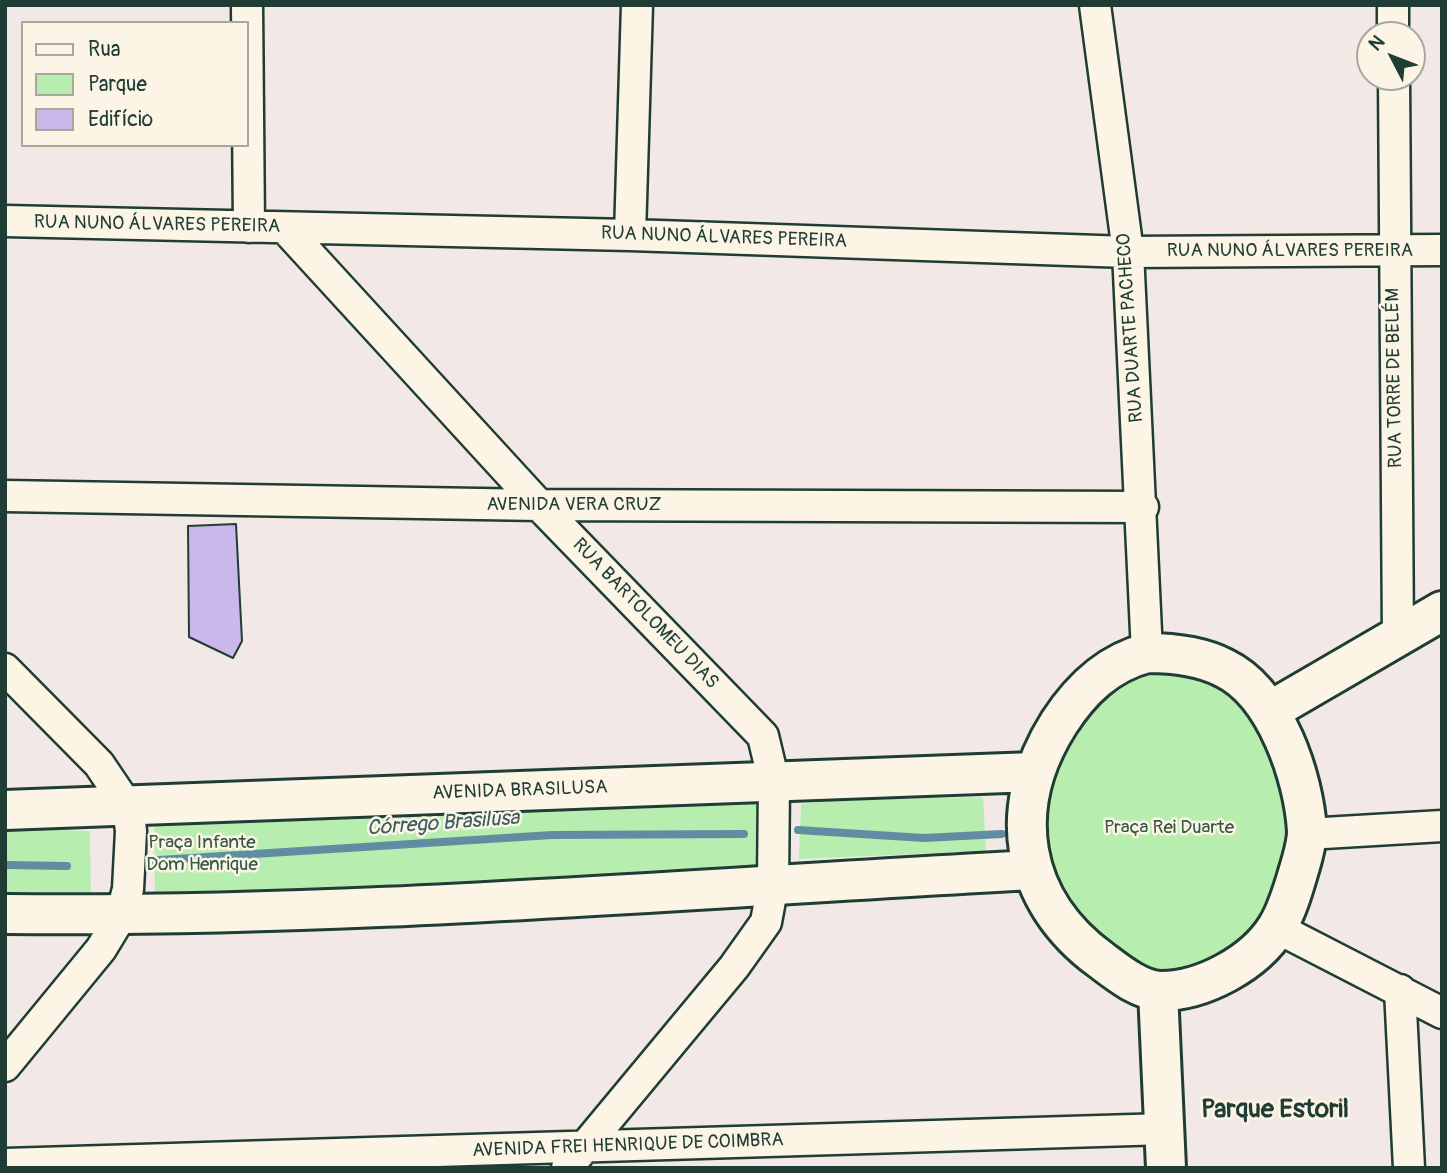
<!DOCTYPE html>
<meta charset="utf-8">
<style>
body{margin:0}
#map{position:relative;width:1447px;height:1173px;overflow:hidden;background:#f2e9e6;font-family:Pangolin,sans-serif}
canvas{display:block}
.frame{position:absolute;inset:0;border:7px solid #1f3d34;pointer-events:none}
.legend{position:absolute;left:21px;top:21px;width:228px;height:126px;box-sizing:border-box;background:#fcf5e5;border:2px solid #a4ab9e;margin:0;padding:9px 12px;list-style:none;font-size:21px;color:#1f3d34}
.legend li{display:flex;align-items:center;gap:14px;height:35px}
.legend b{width:35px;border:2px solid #a4ab9e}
.north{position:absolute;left:1356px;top:21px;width:70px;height:70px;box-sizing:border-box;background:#fcf5e5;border:2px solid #a4ab9e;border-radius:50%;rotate:312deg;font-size:19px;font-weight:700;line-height:28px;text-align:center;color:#1f3d34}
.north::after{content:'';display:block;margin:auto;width:24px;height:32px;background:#1f3d34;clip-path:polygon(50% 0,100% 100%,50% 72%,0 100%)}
</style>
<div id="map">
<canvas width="1447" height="1173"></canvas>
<div class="frame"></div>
<ul class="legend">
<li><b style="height:9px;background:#fcf5e5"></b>Rua</li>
<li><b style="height:19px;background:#b7eeb0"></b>Parque</li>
<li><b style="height:19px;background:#c9b8e9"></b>Edifício</li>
</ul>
<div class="north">N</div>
</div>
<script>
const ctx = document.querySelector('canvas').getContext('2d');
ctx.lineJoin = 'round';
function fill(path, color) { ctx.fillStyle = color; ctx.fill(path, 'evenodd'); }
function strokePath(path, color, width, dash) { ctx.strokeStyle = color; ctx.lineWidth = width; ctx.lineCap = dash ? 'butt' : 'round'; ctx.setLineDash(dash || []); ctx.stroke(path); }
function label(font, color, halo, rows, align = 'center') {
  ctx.font = font + ' Pangolin,sans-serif'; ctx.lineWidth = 5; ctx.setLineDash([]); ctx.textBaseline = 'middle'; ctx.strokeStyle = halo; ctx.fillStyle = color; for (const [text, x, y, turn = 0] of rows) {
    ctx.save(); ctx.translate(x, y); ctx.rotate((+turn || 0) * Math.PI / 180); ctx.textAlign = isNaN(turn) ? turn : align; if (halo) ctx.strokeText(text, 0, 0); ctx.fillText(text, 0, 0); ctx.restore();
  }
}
const green = new Path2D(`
 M1171,665L1225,684L1246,704L1281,768L1294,859L1259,927L1216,964L1160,975L1088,937L1050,864L1046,829L1048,798L1067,742L1115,681Z
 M983,797L986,851L799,859L801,804L842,800Z
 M759,799C769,819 766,844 758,865L726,870L155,895L154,818Z
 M5,828L90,831L91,904H5Z`);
const stream = new Path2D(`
 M798,830L924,838L1002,834
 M144,861L552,835L744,834
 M5,865L67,866`);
const building = new Path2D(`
 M236,524L242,641L233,658L189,637L188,526Z`);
const minor = new Path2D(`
 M247,5L249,227
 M1095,5L1128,252L1147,653
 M1393,5V35
 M1394,77L1398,638
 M5,221L630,235L1128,252L1442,250
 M285,228L539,505L763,736L774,782L773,884L766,922L734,967L567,1168
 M630,235L637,5
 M5,496L539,505L1143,507
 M5,669L99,764L128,807L131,831L128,889L121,916L101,949L5,1066
 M1307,834L1442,826
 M1277,928L1442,1013
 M1400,990L1409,1168
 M5,1164L1166,1129`);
const tertiary = new Path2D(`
 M1147,653C1173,653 1201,656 1224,668C1276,693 1304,778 1307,831C1307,844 1302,860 1298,873C1293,890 1287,911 1277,927C1255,963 1203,991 1161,991C1140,991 1117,972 1101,960C1019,900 1005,808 1059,723C1081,689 1108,663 1147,653Z
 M1270,711L1442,611
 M5,810L1034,772
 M5,914C349,918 691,888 1033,870
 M1158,991L1166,1168`);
const streetNames = [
 ["RUA NUNO ÁLVARES PEREIRA",157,225,1],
 ["RUA NUNO ÁLVARES PEREIRA",724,238,2],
 ["RUA NUNO ÁLVARES PEREIRA",1290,251],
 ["RUA DUARTE PACHECO",1131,328,-94],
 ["RUA TORRE DE BELÉM",1395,378,-91],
 ["AVENIDA VERA CRUZ",574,505],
 ["RUA BARTOLOMEU DIAS",645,614,46],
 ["AVENIDA BRASILUSA",520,791,-2],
 ["AVENIDA FREI HENRIQUE DE COIMBRA",628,1146,-2]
];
const parkNames = [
 ["Praça Rei Duarte",1169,828],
 ["Praça Infante",202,843],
 ["Dom Henrique",202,865]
];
const waterNames = [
 ["Córrego Brasilusa",443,824,-4]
];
const districtNames = [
 ["Parque Estoril",1275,1110]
];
fill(green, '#b7eeb0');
strokePath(stream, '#608da1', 8);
fill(building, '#c9b8e9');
strokePath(building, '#1f3d34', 2);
strokePath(minor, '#1f3d34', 35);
strokePath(tertiary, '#1f3d34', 44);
strokePath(minor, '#fcf5e5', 30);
strokePath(tertiary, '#fcf5e5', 38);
label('19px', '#1f3d34', '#fcf5e5', streetNames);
label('19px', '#365847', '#fcf5e5', parkNames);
label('italic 21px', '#3a5e61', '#fcf5e5', waterNames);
label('bold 26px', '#1f3d34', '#fcf5e5', districtNames);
</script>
